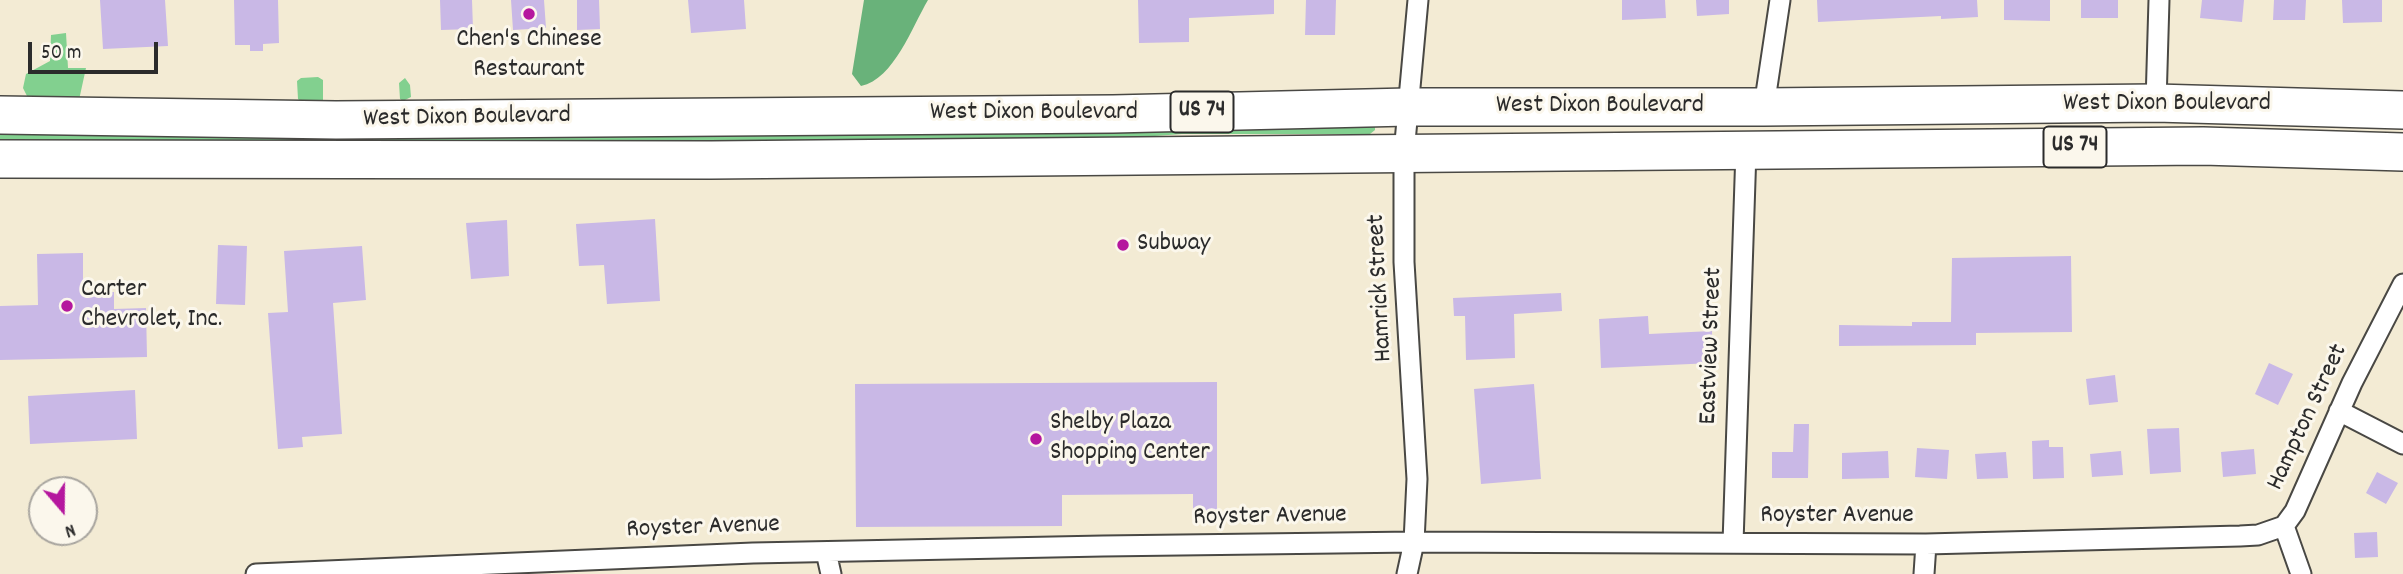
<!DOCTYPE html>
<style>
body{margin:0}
#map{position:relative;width:2403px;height:574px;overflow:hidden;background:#f3ebd4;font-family:Dekko,sans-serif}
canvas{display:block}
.north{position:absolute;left:28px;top:476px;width:70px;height:70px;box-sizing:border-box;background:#fbf7ec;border:2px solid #a8a59f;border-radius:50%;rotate:160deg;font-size:19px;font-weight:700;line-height:28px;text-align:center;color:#2b2b2b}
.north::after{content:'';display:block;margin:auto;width:24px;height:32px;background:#b5179e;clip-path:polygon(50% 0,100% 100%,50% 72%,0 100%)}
.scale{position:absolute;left:28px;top:42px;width:130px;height:32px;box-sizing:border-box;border:4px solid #2b2b2b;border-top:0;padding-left:9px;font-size:21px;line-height:24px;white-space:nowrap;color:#2b2b2b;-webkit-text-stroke:5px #fbf7ec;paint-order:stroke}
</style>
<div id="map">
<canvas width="2403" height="574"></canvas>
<div class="north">N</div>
<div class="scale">50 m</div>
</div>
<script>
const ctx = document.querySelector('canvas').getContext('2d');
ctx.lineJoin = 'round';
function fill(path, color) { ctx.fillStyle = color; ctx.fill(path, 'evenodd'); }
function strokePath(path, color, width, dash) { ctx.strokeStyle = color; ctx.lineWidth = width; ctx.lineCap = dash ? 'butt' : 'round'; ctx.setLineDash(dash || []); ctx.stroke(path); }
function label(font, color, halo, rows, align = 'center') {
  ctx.font = font + ' Dekko,sans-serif'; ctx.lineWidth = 6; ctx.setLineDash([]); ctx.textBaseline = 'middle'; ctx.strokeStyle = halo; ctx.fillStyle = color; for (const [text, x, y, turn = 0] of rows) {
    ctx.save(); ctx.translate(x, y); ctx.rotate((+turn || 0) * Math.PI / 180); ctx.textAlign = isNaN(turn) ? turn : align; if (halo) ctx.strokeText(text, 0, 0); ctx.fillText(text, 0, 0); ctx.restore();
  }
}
const green = new Path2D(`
 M66,33L68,68H86L79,100H29L23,88L26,74L50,61L51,35Z
 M301,78L318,77L323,80V101L302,102L298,99L297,81Z
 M405,78L410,85L411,97L403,101L400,99L399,83Z
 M1375,125V130L1370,134H1182L1046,144L0,148V129Z`);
const forest = new Path2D(`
 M864,0H928C912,27 894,79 861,86L852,74Z`);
const building = new Path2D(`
 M100,0H165L168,46L103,49Z
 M234,0H278L279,43L263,44V51H250V45H235Z
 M440,0H472L473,29L441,30Z
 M511,0H544L546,28L513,30Z
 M577,0H599L600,29L577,30Z
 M688,0H744L746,29L691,33Z
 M1138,0H1274V14L1189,18V42L1139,43Z
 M1306,0H1336L1335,35H1305Z
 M1622,0H1665L1666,18L1622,20Z
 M1696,0H1729V14L1697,16Z
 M1817,0H1977L1978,17L1941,19V16L1818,22Z
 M2004,0H2050V21L2004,20Z
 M2081,0H2118V18H2081Z
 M2202,0H2244L2242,22L2200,18Z
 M2274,0H2306L2305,20H2273Z
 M2342,0H2382V22L2343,23Z
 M655,219L660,301L607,304L604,265L579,266L576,224Z
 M507,220L509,276L471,279L466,223Z
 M218,245L247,246L245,305L216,304Z
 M362,246L366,300L333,303L342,434L302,437L303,447L278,449L268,313L288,312L284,251Z
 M83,253V292H114V309L146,308L147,357L0,360V306L38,305L37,254Z
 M2071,256L2072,332L1976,333V345L1839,346V325L1912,326V322H1951L1952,258Z
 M1561,293L1562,311L1514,314L1515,358L1466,360L1465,316H1454L1453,298Z
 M1648,316L1649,334L1712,331L1713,363L1601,368L1599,319Z
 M2269,363L2293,374L2278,405L2255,394Z
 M2115,375L2118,402L2089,405L2086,379Z
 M1217,382V513L1193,514V494L1062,495V526L856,527L855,384Z
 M1534,384L1541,479L1481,484L1474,389Z
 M135,390L137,439L30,444L28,396Z
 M1794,424H1809L1808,478H1772V452H1793Z
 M2179,428L2181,472L2150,474L2147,429Z
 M2049,440V447H2063L2064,478L2033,479L2032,441Z
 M1917,448L1949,450L1947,479L1915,477Z
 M2254,449L2256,474L2223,477L2221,452Z
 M1888,451L1889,478L1842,479V453Z
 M2121,451L2123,475L2092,477L2090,454Z
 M2006,452L2008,478L1977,479L1975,454Z
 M2377,472L2398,483L2386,504L2366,493Z
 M2377,532L2378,557L2355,558L2354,533Z`);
const street = new Path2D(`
 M2156,103L2159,0
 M1764,107L1780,0
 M2339,411L2403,444
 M2284,526L2295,511L2352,383L2403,284
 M2284,526L2301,574
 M1733,543L1746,150
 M826,552L831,574
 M256,574L753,553L1103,546L1414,542L1926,544L2240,536L2258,535L2284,526
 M1407,574L1414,542L1417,479L1404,262V153L1418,0
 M1924,574L1926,544`);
const highway = new Path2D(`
 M0,115L336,120L1113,114L1408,107H1764L2156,103L2403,110
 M0,159L711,160L2203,146L2403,152`);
const markers = [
 [529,14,7,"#b5179e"],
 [1123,245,7,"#b5179e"],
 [67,306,7,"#b5179e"],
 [1036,439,7,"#b5179e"]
];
const shields = [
 [1202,112,63],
 [2075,147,63]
];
const shieldNames = [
 ["US 74",1202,112],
 ["US 74",2075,147]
];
const poiNames = [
 ["Chen's Chinese",529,41,"center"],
 ["Restaurant",529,71,"center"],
 ["Subway",1137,245],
 ["Carter",81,291],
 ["Chevrolet, Inc.",81,321],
 ["Shelby Plaza",1050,424],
 ["Shopping Center",1050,454]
];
const streetNames = [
 ["West Dixon Boulevard",2167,105],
 ["West Dixon Boulevard",1600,107],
 ["West Dixon Boulevard",1034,114],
 ["West Dixon Boulevard",467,119,-1],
 ["Hamrick Street",1382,288,-93],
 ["Eastview Street",1713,346,-88],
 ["Hampton Street",2309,418,-65],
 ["Royster Avenue",1837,517],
 ["Royster Avenue",1270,518,-1],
 ["Royster Avenue",703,529,-2]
];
fill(green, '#82d08f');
fill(forest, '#69b27a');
fill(building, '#c9b8e6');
strokePath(street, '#494844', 23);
strokePath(highway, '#494844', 40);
strokePath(street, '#fff', 19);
strokePath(highway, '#fff', 37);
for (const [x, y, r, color] of markers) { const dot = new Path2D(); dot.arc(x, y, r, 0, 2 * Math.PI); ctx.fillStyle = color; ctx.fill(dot); strokePath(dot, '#fbf7ec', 2.5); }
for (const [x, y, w] of shields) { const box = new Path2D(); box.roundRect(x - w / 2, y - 20.5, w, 41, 5); ctx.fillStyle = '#fbf7ec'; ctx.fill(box); strokePath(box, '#2b2b2b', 2); }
label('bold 24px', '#2b2b2b', null, shieldNames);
label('26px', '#2b2b2b', '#fbf7ec', poiNames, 'left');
label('26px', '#2b2b2b', '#fbf7ec', streetNames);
</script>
